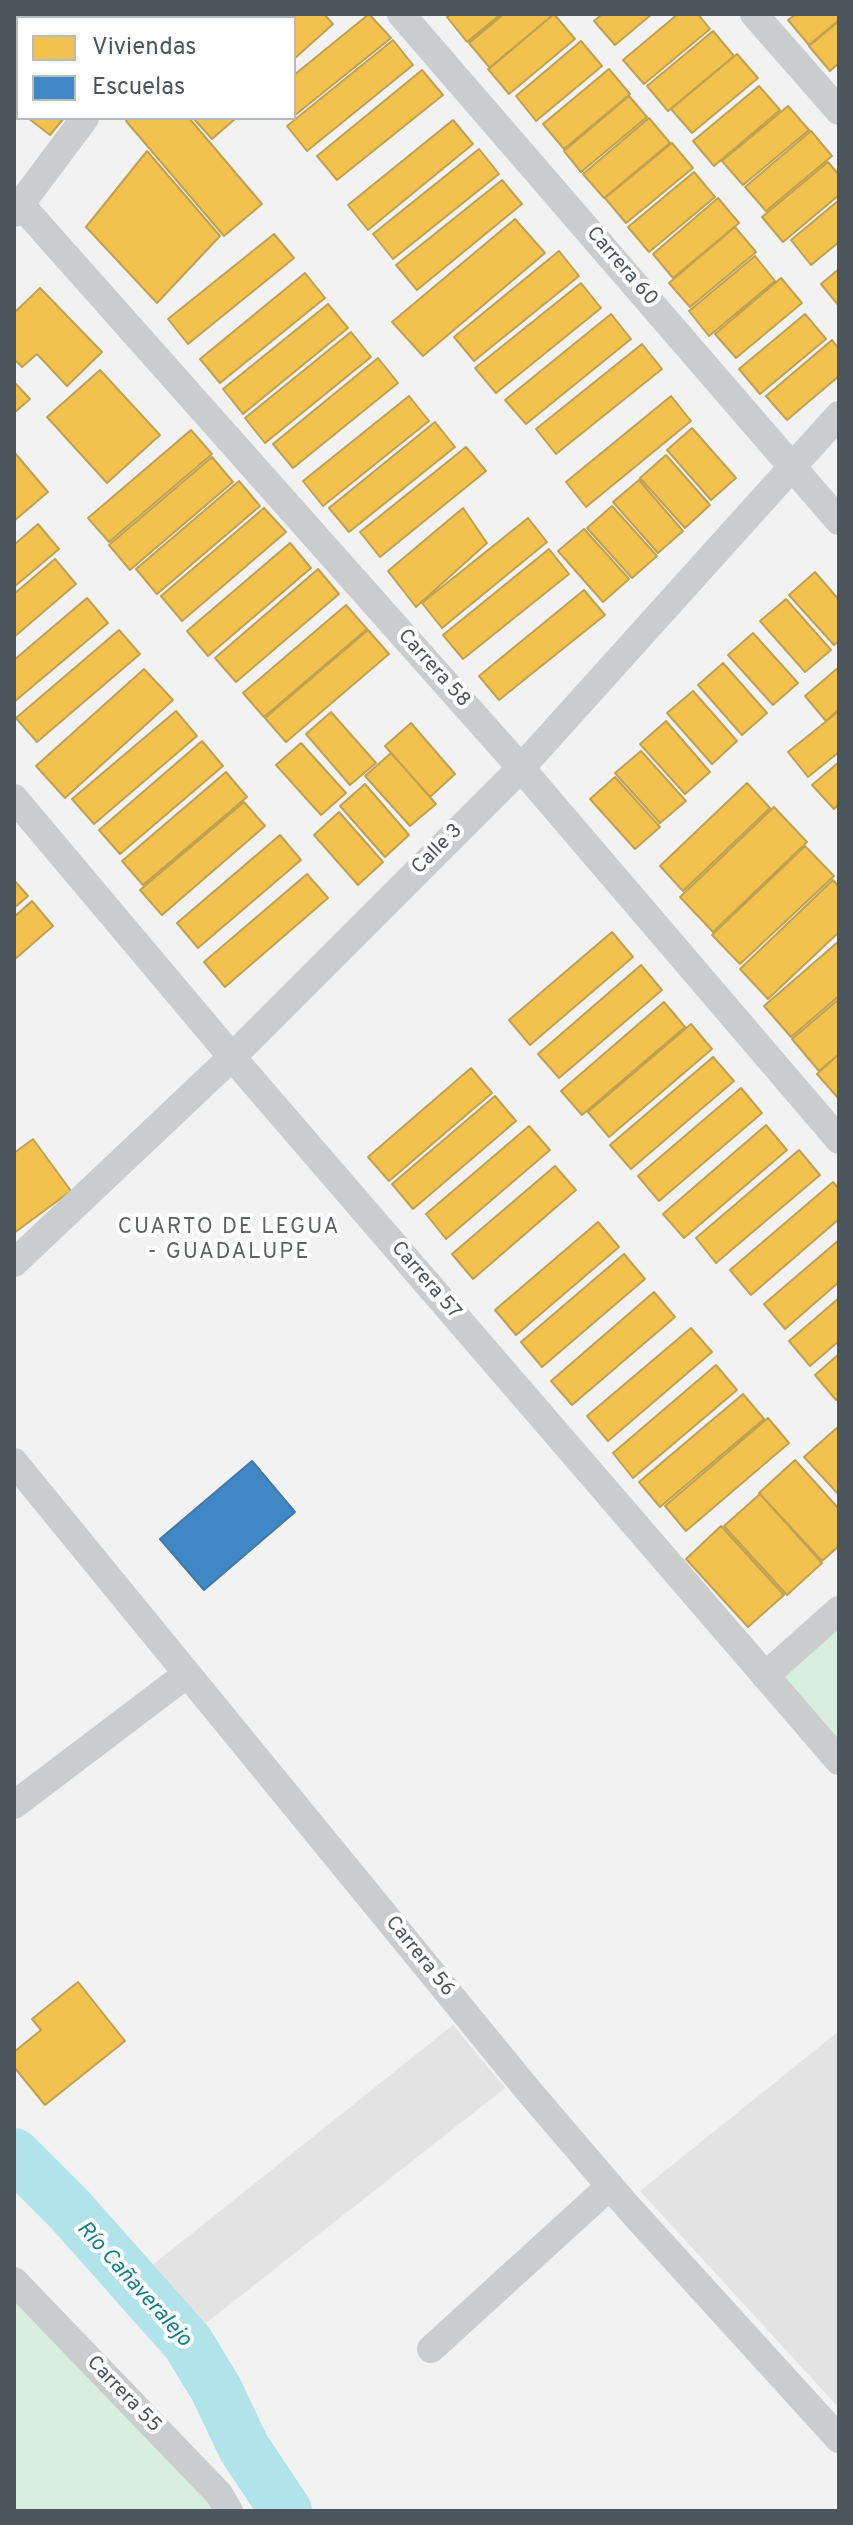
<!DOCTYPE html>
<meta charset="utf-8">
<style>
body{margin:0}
#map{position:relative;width:853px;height:2525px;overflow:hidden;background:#f2f2f2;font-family:Overpass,sans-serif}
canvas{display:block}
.frame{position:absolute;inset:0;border:16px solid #4a555d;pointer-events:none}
.legend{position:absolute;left:16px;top:16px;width:280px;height:104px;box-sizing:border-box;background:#fff;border:2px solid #b7bbbe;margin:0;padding:10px 14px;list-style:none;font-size:24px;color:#4a555d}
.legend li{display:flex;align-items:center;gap:16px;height:40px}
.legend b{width:40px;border:2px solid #b7bbbe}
</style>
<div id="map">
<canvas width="853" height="2525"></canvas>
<div class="frame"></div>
<ul class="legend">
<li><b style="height:22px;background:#f2c14e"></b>Viviendas</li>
<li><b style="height:22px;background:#3f88c5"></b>Escuelas</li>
</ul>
</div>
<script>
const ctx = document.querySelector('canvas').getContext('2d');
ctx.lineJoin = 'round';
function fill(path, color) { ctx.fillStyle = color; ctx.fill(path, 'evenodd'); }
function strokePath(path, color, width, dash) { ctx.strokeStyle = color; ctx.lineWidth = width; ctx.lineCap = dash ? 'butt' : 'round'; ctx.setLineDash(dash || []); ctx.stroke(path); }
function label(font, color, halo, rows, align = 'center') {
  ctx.font = font + ' Overpass,sans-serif'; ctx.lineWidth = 8; ctx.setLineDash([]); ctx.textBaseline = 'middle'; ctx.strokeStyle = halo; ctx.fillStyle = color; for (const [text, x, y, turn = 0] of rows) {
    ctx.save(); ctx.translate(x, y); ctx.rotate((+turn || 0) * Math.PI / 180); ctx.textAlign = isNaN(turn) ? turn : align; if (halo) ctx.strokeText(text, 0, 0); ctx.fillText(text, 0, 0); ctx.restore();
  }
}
const education = new Path2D(`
 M453,2025L505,2088L206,2323L150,2267Z
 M839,2031V2408L640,2191Z`);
const green = new Path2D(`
 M839,1610V1761L765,1676Z
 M14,2281L229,2511H14Z`);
const homes = new Path2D(`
 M88,14H146L143,18H89L91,16Z
 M257,14H324L333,24L294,59V18H253Z
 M369,14L391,38L294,116V75Z
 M451,14H501L467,42L447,17Z
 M504,14H554L490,68L469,43Z
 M554,14L575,39L509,94L488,69Z
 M602,14H652L615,45L594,21Z
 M678,14H698L710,29L644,84L623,60Z
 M796,14H839V20L809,45L788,20Z
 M839,21V63L830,71L809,46Z
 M713,31L734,56L668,111L647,86Z
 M393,40L413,65L307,151L287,126Z
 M581,41L602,66L536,121L516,96Z
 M737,54L758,78L692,133L671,109Z
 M14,65L18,68V110L14,107Z
 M609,69L630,94L564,149L543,124Z
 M422,70L443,95L337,180L317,156Z
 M759,86L780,110L714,166L693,141Z
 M629,96L647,117L581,172L564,151Z
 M788,106L809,130L743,185L722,161Z
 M28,118H64L50,135Z
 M129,118H189L262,204L224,236L126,121Z
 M193,118H236L212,139Z
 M649,118L670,143L604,198L583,174Z
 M453,120L473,144L368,230L348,205Z
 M811,131L832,156L766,211L745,187Z
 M672,143L693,168L626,223L605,198Z
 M479,149L499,174L393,259L373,234Z
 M147,151L220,236L157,303L86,227Z
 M828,162L839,175V195L783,242L762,217Z
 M694,172L715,197L649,252L628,227Z
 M502,180L522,204L417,290L396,265Z
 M718,198L739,223L673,278L653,254Z
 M839,200V242L811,265L791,240Z
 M515,219L545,253L423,356L392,322Z
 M735,227L756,252L690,307L669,283Z
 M274,234L294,258L188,344L168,319Z
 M559,251L579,276L474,361L454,337Z
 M755,256L775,281L709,336L689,311Z
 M839,269V306L821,284Z
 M305,273L325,298L220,383L200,359Z
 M781,278L802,303L736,358L715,334Z
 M581,283L601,308L496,393L475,368Z
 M40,288L102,352L67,386L37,354L22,367L14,359V313Z
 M328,304L348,328L243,414L223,389Z
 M611,314L631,339L526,424L505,400Z
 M805,314L826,339L760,394L739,369Z
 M351,332L371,357L265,443L245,418Z
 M832,340L839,349V376L787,420L766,396Z
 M642,344L662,369L556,454L536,429Z
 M378,358L398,383L293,468L273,444Z
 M100,370L160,435L107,483L47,417Z
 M14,382L30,399L14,413Z
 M409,396L429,421L323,506L303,481Z
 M671,396L691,421L586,507L566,482Z
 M435,422L455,447L349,532L329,508Z
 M692,428L736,478L711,500L667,450Z
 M191,430L212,454L109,542L88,518Z
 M466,447L486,471L380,557L360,532Z
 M14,452L48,492L14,521Z
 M666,455L710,505L685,528L640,478Z
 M212,457L233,482L130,570L109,545Z
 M639,480L683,531L658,553L613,502Z
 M239,481L260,506L157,594L136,569Z
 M612,506L657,556L632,578L587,528Z
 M264,508L286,532L182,621L161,596Z
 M463,508L487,543L416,607L388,571Z
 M528,518L547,542L442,628L422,603Z
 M38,524L59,549L14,587V545Z
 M584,529L629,579L603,602L558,551Z
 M290,543L311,568L208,656L187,631Z
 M549,549L569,574L463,659L443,635Z
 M55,559L76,584L14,637V594Z
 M318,569L339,594L236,682L215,658Z
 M815,572L839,600V641L834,645L789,595Z
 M584,590L605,615L499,700L479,676Z
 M87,598L108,623L14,702V660Z
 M786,599L831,650L805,672L760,621Z
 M346,605L367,629L264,717L243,693Z
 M119,630L140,654L37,742L16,718Z
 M368,630L389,654L286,742L265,718Z
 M753,633L798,683L773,705L728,655Z
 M723,663L767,713L742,735L698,685Z
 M839,667V709L826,721L805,696Z
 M144,669L173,700L65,798L36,766Z
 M693,691L737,741L712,764L667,713Z
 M176,711L197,736L94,824L72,799Z
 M839,711V752L808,777L788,752Z
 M331,712L376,763L350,785L306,734Z
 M666,721L710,772L685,794L640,744Z
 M411,723L455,774L430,797L385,746Z
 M202,741L223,766L120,854L99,830Z
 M301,743L346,793L321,815L276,765Z
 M641,751L686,801L660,823L615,773Z
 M391,753L436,804L410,826L365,776Z
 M839,762V804L834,809L812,785Z
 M226,772L247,797L143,885L122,861Z
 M615,777L660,827L635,849L590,799Z
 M747,783L770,808L683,891L660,866Z
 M365,784L409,835L385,857L340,806Z
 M244,802L265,826L162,915L140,890Z
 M774,807L807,842L713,932L680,897Z
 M339,812L383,862L358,885L314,835Z
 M280,835L301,860L198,948L177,923Z
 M805,846L834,876L740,964L712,935Z
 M307,874L328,898L225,987L204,962Z
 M14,880L28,896L14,908Z
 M833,880L839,887V932L768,999L740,969Z
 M32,901L53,926L14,960V917Z
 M612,932L633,957L530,1045L509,1020Z
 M839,941V996L791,1037L764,1006Z
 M641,965L662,990L559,1078L538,1054Z
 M839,999V1054L819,1071L792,1039Z
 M664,1002L685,1027L582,1115L561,1091Z
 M691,1024L712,1049L609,1137L588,1112Z
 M839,1054V1099L817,1074Z
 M713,1057L734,1081L631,1169L610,1145Z
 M471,1068L492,1093L389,1181L368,1157Z
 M741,1088L762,1113L659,1201L638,1176Z
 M495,1096L516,1121L413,1209L392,1184Z
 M766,1125L787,1150L684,1238L663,1214Z
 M529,1126L550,1150L446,1239L426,1214Z
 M33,1139L71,1191L14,1233V1153Z
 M799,1150L820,1175L716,1263L696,1238Z
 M555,1166L576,1190L473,1279L452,1254Z
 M833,1182L839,1189V1219L751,1295L730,1270Z
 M598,1222L619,1247L516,1335L495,1310Z
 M839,1240V1282L785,1329L764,1304Z
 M624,1254L645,1279L542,1367L521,1342Z
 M654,1292L675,1317L572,1405L551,1381Z
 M839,1298V1341L810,1366L789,1341Z
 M691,1328L712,1352L608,1441L587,1416Z
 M839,1354V1397L836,1400L815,1375Z
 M716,1365L737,1390L633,1478L613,1453Z
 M743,1394L764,1419L660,1507L639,1482Z
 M768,1418L789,1443L686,1531L665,1506Z
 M839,1426V1495L804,1457Z
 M795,1460L839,1509V1546L822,1561L759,1493Z
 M760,1494L822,1563L787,1595L724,1526Z
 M721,1526L784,1595L748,1627L686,1559Z
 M78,1982L125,2041L45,2105L14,2067V2052L41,2030L32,2019Z`);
const schools = new Path2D(`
 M252,1461L295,1512L204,1590L160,1539Z`);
const river = new Path2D(`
 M14,2154L70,2210L188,2343L216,2389L244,2448L286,2511`);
const minor = new Path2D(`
 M401,14L839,521
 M754,14L839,111
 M160,18L163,14
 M21,205L521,768L839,1140
 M14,213L85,118
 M14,798L232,1057L839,1761
 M14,1263L232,1057L521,768L839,415
 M14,1462L527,2089L627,2206L839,2439
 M765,1676L839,1610
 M14,1805L187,1674
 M14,2281L219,2494L229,2511
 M431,2349L610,2186`);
const streetNames = [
 ["Carrera 60",621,267,49],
 ["Carrera 58",433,669,48],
 ["Calle 3",438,850,-45],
 ["Carrera 57",425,1281,49],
 ["Carrera 56",419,1957,51],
 ["Carrera 55",123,2395,46]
];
const neighbourhoodNames = [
 ["CUARTO DE LEGUA",229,1229],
 ["- GUADALUPE",229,1254]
];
const waterNames = [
 ["Río Cañaveralejo",133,2285,48]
];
fill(education, '#e4e3e3');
fill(green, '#d8efdf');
fill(homes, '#f2c14e');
strokePath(homes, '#c0a152', 2);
fill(schools, '#3f88c5');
strokePath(schools, '#4279a6', 2);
strokePath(river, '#b0e3ea', 52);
strokePath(minor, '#cacccd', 28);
label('20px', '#4a555d', '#fff', streetNames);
ctx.letterSpacing = '2px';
label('22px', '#5e6265', '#fff', neighbourhoodNames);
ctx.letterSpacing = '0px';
label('italic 22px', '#157e8e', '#fff', waterNames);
</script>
